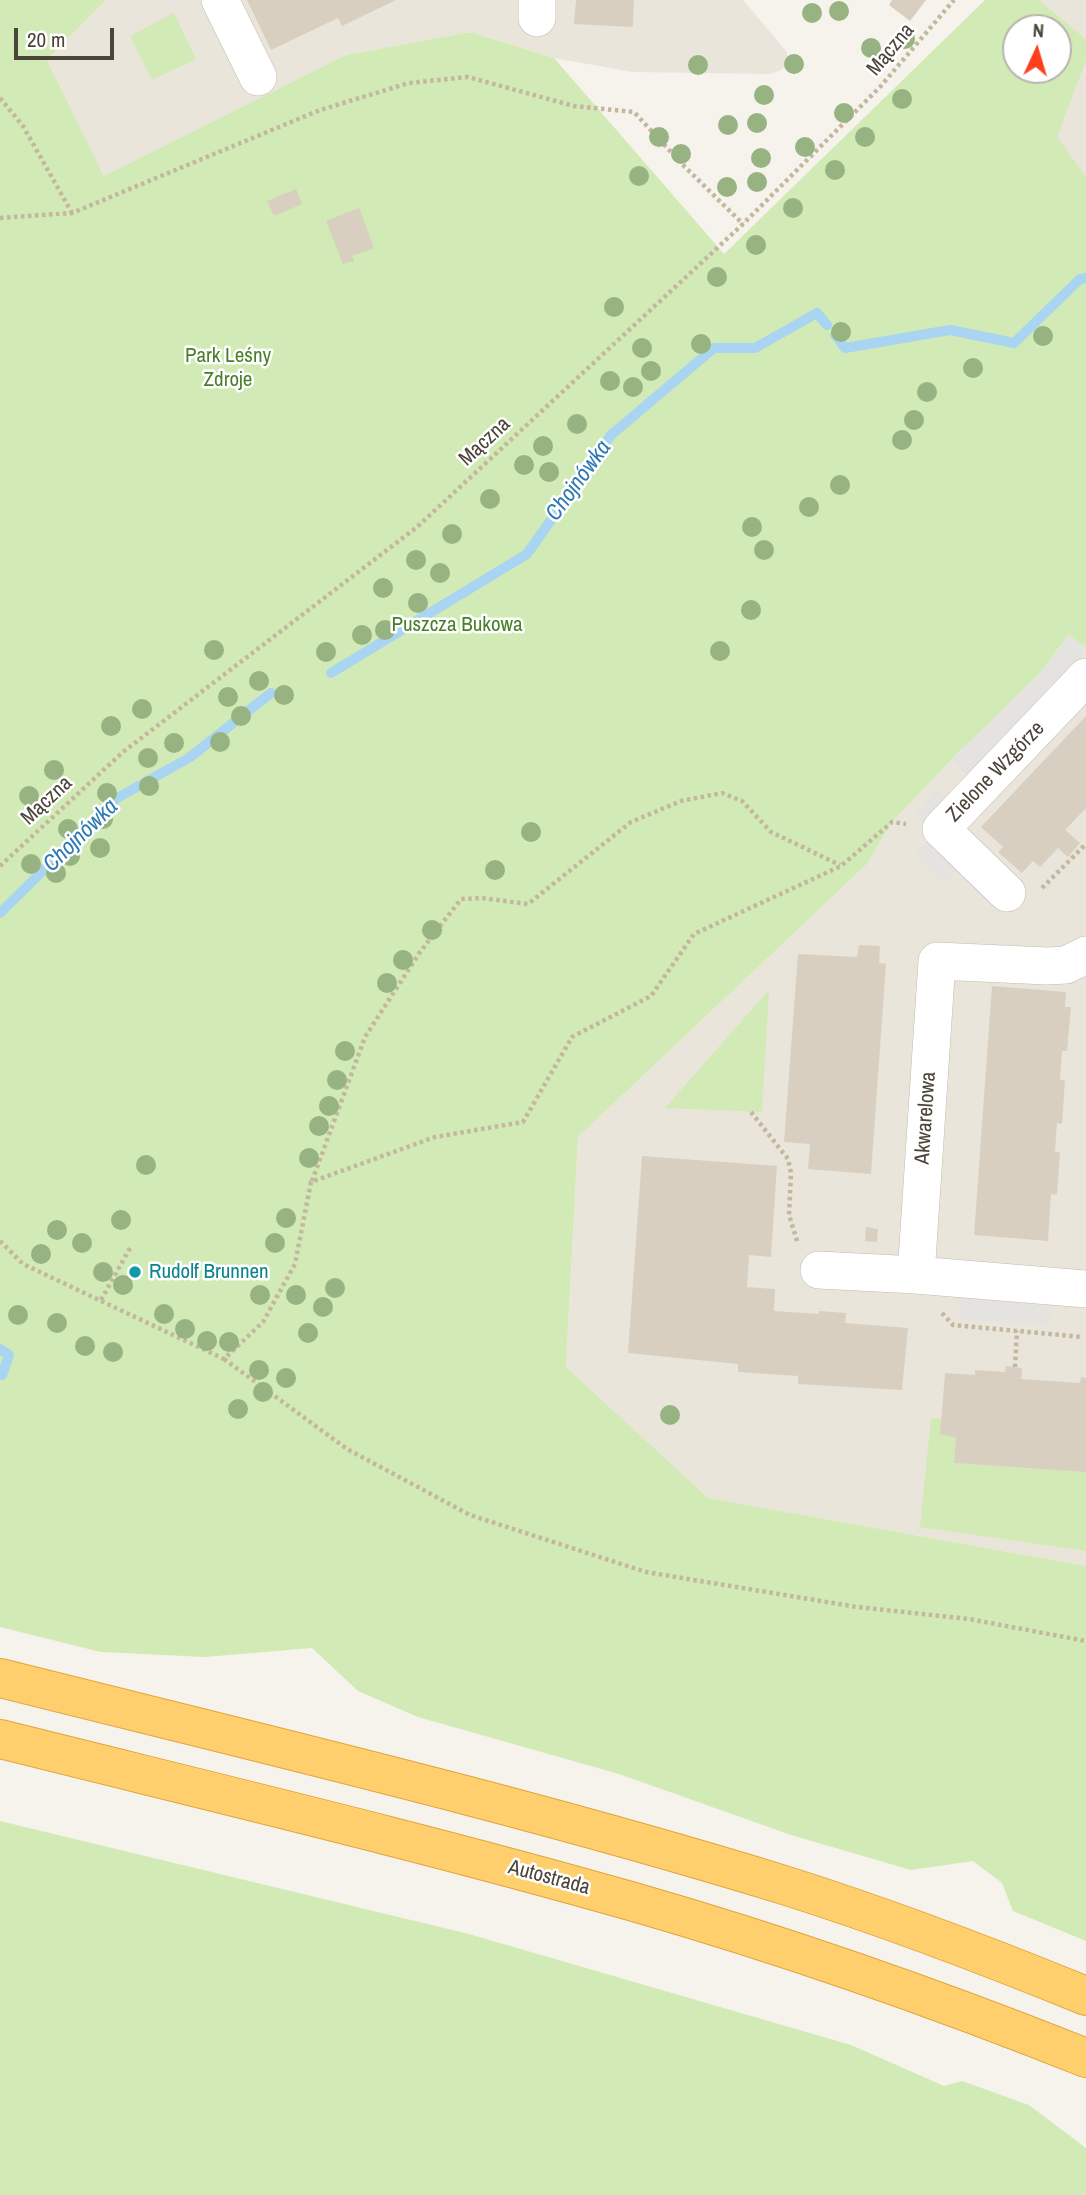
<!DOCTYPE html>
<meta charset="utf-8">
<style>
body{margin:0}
#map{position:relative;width:1086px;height:2195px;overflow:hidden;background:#f6f3ec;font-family:"Archivo Narrow",sans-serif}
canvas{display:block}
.north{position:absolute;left:1002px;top:14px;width:70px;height:70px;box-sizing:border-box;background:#fff;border:2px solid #b7b4b0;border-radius:50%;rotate:4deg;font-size:19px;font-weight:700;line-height:28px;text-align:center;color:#4b4439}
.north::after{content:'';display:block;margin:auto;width:24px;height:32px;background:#fc3f1d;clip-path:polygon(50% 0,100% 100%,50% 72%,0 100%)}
.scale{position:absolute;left:14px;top:28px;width:100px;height:32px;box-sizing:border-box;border:4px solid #4b4439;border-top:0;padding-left:9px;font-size:21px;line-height:24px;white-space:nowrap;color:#4b4439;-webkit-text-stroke:5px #fff;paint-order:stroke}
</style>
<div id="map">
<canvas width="1086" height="2195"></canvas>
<div class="north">N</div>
<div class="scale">20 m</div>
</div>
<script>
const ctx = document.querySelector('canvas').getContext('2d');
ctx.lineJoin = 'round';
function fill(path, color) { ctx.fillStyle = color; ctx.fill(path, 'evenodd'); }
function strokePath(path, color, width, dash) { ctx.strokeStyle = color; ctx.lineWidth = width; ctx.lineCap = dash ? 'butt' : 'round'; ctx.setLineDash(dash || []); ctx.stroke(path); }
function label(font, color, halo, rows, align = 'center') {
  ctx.font = font + ' "Archivo Narrow",sans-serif'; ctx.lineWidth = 5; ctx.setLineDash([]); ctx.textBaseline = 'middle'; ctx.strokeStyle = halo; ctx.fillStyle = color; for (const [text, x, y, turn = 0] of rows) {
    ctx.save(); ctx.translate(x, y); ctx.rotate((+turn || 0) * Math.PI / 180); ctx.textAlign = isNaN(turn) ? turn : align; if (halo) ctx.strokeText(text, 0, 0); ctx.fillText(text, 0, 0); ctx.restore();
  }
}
const residential = new Path2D(`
 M106,0H743L787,52L788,63L781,70L770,74L633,72L554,58L470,32L346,55L104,176L47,60Z
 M1039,0H1086V39Z
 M1086,61V176L1056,137Z
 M1086,647V1566L707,1498L566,1367L578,1137L867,864L892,822L952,759L1039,674L1053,656Z`);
const green = new Path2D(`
 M0,0H106L47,60L104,176L346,55L470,32L554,58L724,254L985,0H1039L1086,39V61L1057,137L1086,176V647L1068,636L1039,674L952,759L892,822L867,864L578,1137L566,1367L708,1498L1086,1566V1941L1013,1911L1002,1883L973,1861L911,1870L791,1835L619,1774L418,1717L358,1691L312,1648L205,1657L101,1652L0,1627ZM1016,28H1058V70H1016Z
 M174,13L196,59L152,80L130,36Z
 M769,990L762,1112L665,1108Z
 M931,1418L941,1419V1435L956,1437L954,1463L1086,1472V1551L920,1527Z
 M0,1821L469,1934L851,2045L944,2086L962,2081L1029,2105L1086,2148V2195H0Z`);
const parking = new Path2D(`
 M1069,635L1086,647L1075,670L969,778L952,759L1039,674Z
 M938,789L954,804L930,830L914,815Z
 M926,842L957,870L945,883L915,854Z
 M959,1293L1051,1300L1049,1325L959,1320Z`);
const stream = new Path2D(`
 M835,335L845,348L950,330L1014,343L1080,279L1086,278
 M331,673L527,554L611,435L714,348H755L817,313L827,325
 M0,913L117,798L189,758L271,693
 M0,1349L9,1355L2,1375`);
const building = new Path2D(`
 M247,0H396L342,26L338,18L271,50Z
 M576,0H634L633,27L574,24Z
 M892,0H926L910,21L889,5Z
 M296,189L302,204L274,216L267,201Z
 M359,208L374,248L352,256L354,261L343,264L326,221Z
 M1086,716V808L1065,830L1080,843L1068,857L1058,848L1040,867L1033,861L1022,873L998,852L1003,847L981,827Z
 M859,945L880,946L879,963L886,964L871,1174L808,1169L810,1144L784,1142L798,954L857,957Z
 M992,986L1066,992L1065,1007H1071L1067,1051H1062L1060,1080H1065L1062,1124L1057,1123L1055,1152H1060L1057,1195L1051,1194L1048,1241L974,1235Z
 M642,1156L777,1166L771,1257L749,1255L747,1287L775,1289L774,1311L819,1314V1311L846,1313L845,1323L908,1328L902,1390L798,1384V1376L738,1372V1364L628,1353Z
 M866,1227L878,1229L877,1242L865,1241Z
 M1006,1366L1022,1368L1021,1379L1080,1383L1081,1377L1086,1378V1472L954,1463L956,1437L940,1435L945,1373L975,1375V1370L1005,1372Z`);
const path = new Path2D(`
 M0,98L23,126L72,213
 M0,218L72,213L320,110L409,83L468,77L574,106L634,112L682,164L743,224
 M0,866L123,752L417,527L743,224L880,87L954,0
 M1042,888L1086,844
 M751,1112L788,1159L791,1173L789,1215L798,1244
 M312,1181L365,1037L420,952L461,899L482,898L528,904L631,822L681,801L722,793L742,801L771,832L840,865
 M0,1241L23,1264L224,1359L263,1322L295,1264L311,1182L435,1137L523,1122L572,1037L651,996L694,934L841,866L892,822L906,824
 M101,1300L130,1248
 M942,1313L953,1325L1082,1337
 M224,1359L347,1449L470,1515L646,1572L857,1607L969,1619L1086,1641
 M1015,1367L1017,1331`);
const minor = new Path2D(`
 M220,0L258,77
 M537,18V0
 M1007,893L941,829L1086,677
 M819,1270L916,1275L1086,1289
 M916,1275L937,961L1047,966L1066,965L1086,955`);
const highway = new Path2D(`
 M0,1678C263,1744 527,1806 787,1886C888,1918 988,1956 1086,1996
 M0,1739C212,1792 424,1842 634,1902C787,1946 938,1999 1086,2058`);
const trees = [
 [839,11],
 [812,13],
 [905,39],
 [871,48],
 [794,64],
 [698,65],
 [764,95],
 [902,99],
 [844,113],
 [757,123],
 [728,125],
 [659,137],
 [865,137],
 [805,147],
 [681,154],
 [761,158],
 [835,170],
 [639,176],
 [757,182],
 [727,187],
 [793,208],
 [756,245],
 [717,277],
 [614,307],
 [841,332],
 [1043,336],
 [701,344],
 [642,348],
 [973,368],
 [651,371],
 [610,381],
 [633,387],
 [927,392],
 [914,420],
 [577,424],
 [902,440],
 [543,446],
 [524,465],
 [549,472],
 [840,485],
 [490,499],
 [809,507],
 [752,527],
 [452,534],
 [764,550],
 [416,560],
 [440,573],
 [383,588],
 [418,603],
 [751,610],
 [385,630],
 [362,635],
 [214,650],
 [720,651],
 [326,652],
 [259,681],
 [284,695],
 [228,697],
 [142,709],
 [241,716],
 [111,726],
 [220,742],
 [174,743],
 [148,758],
 [54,770],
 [149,786],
 [107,793],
 [29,796],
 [103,819],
 [68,829],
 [531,832],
 [100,848],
 [70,856],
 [31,864],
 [495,870],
 [56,873],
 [432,930],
 [403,960],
 [387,983],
 [345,1051],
 [337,1080],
 [329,1106],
 [319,1126],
 [309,1158],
 [146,1165],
 [286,1218],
 [121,1220],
 [57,1230],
 [82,1243],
 [275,1243],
 [41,1254],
 [103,1272],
 [123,1285],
 [335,1288],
 [260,1295],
 [296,1295],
 [323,1307],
 [164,1314],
 [18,1315],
 [57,1323],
 [185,1329],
 [308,1333],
 [207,1341],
 [229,1342],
 [85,1346],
 [113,1352],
 [259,1370],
 [286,1378],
 [263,1392],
 [238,1409],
 [670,1415]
];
const markers = [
 [135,1272,7,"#0f9aa8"]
];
const streetNames = [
 ["Mączna",891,50,-50],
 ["Mączna",485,442,-43],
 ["Zielone Wzgórze",996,772,-46],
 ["Mączna",47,801,-43],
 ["Akwarelowa",926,1118,-86],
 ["Autostrada",549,1878,15]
];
const parkNames = [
 ["Park Leśny",228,356],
 ["Zdroje",228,380],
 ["Puszcza Bukowa",457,625]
];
const cultureNames = [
 ["Rudolf Brunnen",149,1272]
];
const waterNames = [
 ["Chojnówka",579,481,-54],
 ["Chojnówka",81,836,-44]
];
fill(residential, '#eae5da');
fill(green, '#d2eab5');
fill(parking, '#e5e3e0');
strokePath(stream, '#a9d4f2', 10);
fill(building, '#d8cfc1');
strokePath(minor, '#c2bbae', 38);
strokePath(highway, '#e0a43c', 40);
strokePath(path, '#c4b79f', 4.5, [3.5, 3.5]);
strokePath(minor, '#fff', 37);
strokePath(highway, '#ffcf6e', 38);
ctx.fillStyle = '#97b381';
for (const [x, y] of trees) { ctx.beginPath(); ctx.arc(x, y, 10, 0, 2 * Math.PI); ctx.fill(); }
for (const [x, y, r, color] of markers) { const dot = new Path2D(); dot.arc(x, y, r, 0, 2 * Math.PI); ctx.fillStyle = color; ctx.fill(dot); strokePath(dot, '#fff', 2.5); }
label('21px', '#4b4439', '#fff', streetNames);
label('21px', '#4a7f2a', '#fff', parkNames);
label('21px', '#0d838f', '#fff', cultureNames, 'left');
label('italic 23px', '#2e7ab2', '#fff', waterNames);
</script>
